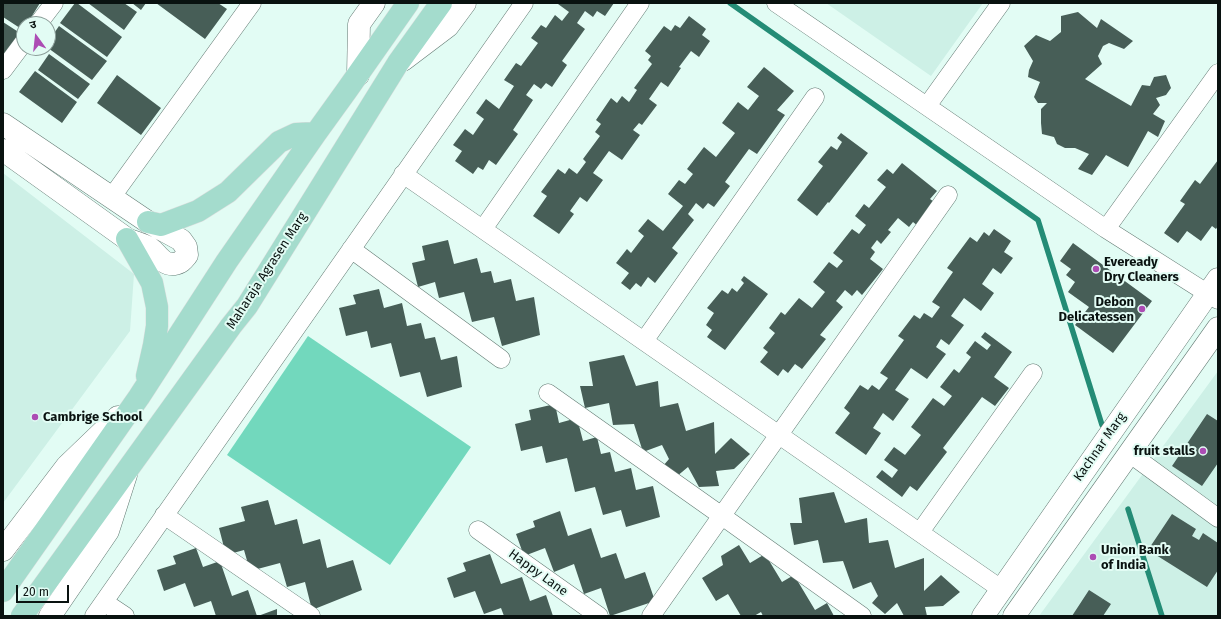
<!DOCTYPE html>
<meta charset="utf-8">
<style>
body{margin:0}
#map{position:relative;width:1221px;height:619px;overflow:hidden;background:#e2fcf4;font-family:"Fira Sans","Noto Sans Devanagari",sans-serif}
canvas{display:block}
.frame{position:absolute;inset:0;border:4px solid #091210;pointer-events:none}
.north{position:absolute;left:16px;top:16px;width:40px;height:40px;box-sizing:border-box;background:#e2fcf4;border:1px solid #8b9e99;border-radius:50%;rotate:345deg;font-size:11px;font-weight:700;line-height:16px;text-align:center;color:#091210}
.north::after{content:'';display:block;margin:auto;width:14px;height:18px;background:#ac4cb4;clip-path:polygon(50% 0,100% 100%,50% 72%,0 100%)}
.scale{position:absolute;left:16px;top:585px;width:53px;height:18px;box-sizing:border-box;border:2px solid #091210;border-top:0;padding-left:5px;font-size:12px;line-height:14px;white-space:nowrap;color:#091210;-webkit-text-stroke:3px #e2fcf4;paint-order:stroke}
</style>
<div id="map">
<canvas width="1221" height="619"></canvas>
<div class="frame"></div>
<div class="north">उ</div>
<div class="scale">20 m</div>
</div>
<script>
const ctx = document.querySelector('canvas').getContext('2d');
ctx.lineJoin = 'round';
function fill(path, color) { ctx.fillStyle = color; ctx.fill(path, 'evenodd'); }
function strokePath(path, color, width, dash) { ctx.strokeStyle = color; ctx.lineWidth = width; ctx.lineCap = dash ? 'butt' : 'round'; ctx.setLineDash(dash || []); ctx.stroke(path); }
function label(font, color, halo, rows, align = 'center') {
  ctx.font = font + ' "Fira Sans",sans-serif'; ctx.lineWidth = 4; ctx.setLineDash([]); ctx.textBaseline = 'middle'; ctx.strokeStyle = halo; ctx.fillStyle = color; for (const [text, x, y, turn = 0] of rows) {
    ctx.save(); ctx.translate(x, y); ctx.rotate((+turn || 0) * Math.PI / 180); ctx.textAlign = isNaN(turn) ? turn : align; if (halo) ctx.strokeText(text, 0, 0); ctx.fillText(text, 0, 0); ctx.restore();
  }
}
const built = new Path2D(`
 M826,3H983L931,76Z
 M3,173L134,274L130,331L3,503Z
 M1218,371V616H1039Z`);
const green = new Path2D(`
 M308,336L471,447L390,565L227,455Z`);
const stream = new Path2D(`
 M730,3L1038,220L1102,425
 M1128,509L1162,616`);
const building = new Path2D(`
 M4,3H40L27,24H24L23,30L3,17V5Z
 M75,3H77L122,37L107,57L60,23Z
 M88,3H124L137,12L124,30Z
 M132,3H146L141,10Z
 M156,3H218L227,9L205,39Z
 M558,3H614L605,16L597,11L593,17L585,11L577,23L585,29L562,61L567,65L552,87L546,83L541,89L534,84L526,95L533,100L513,130L518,134L496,165L489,160L483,170L478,167L473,174L455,161L462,151L453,145L465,129L473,135L484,119L476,113L486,99L499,109L514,86L504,80L516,63L521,66L538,43L531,38L541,25L546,28L555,15L562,21L569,12L558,4Z
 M1078,12L1097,28L1101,19L1133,41L1124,49L1109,43L1103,46L1098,56L1102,64L1085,79L1131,106L1142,85L1150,86L1154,77L1166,75L1171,88L1166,95L1156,98L1160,105L1153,114L1165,121L1158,137L1148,131L1128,167L1106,155L1092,175L1078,169L1089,154L1075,148H1065L1057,144L1054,137L1042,134L1041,123V109L1047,103H1038L1034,97L1040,82L1028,77L1029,70L1033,61L1024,46L1036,35L1050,41L1061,32V16Z
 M689,16L706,29L702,35L710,41L699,57L691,51L679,67L681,68L668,87L661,82L649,99L657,105L642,125L639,123L633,130L640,135L622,160L609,151L593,173L603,180L587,202L580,197L570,211L574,214L559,234L533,216L547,196L541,192L558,169L565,174L569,168L577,174L586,162L583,159L600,136L595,132L601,124L596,120L611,98L617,103L622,96L629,102L637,90L634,88L652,64L648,60L651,56L645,51L664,26L671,31L675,25L680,28Z
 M3,22L20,33L3,59Z
 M59,26L107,61L92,80L48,48V42Z
 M49,54L90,84L78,99L38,70Z
 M764,67L794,91L777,110L785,115L757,154L749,149L725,182L730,186L714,207L708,203L703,209L696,203L688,214L694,220L672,248L678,253L655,283L648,277L641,287L636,283L630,290L621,283L629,273L616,263L627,249L631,253L644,236L638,231L648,219L663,231L683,206L668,194L679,180L685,184L693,174L687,169L704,147L716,157L735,133L722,123L738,102L748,110L759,96L747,87Z
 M35,71L77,102L62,123L19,92Z
 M117,75L161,108L141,135L97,103Z
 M841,133L868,153L829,203L828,202L817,216L797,200L823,166L818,162L831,146L837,150L842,142L837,138Z
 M1218,160V226L1216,229L1212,226L1201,241L1187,231L1178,243L1164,233L1185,204L1180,201L1195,180L1200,184Z
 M902,163L937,191L930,199L937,204L919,227L913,222L909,227L898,218L888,230L891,232L881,244L877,240L871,248L875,252L870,259L883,269L862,295L857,290L852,296L845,290L836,301L843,307L820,335L826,339L802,369L795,364L788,373L783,369L778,376L760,362L768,352L763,348L775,333L769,328L781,312L785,315L799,298L812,308L825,292L813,282L829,262L837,268L843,261L833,253L852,229L859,234L866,225L855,216L864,204L869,208L886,187L877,180L887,169L893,174Z
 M994,229L1011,241L1004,252L1013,258L1001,274L993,268L982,284L994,293L981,311L964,298L951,316L964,325L949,345L941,339L936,347L946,354L927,379L911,368L895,390L909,399L893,421L883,413L873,428L881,433L866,455L835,433L850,413L844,408L860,385L868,390L872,385L879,390L888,378L880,373L904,340L898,336L914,315L920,319L924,313L932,318L940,307L932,302L953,272L947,268L970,237L977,242L984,232L989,236Z
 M448,240L454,264L477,258L481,273L491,271L494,283L511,279L516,301L534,297L540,335L502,346L494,317L472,322L464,292L439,298L435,282L418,287L412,263L425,260L422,246Z
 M1073,243L1152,301L1113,353L1075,325L1089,307L1068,292L1075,282L1066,275L1071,269L1060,261Z
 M744,276L768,294L725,350L707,337L712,330L706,325L714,313L707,308L722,290L728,294L732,288L737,292L744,283L741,280Z
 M379,289L384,308L402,303L407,326L421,323L425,339L435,337L441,360L457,356L462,387L427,397L420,372L400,377L391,343L371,348L367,331L346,336L339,308L356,304L353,295Z
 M985,332L1012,352L994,377L1009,388L995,406L982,397L943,448L947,452L917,491L910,486L902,497L876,477L882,470L892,478L898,470L884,460L894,447L905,455L921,435L911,427L933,398L944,406L952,396L940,387L954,369L959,373L971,357L966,353L975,341L987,350L991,345L981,337Z
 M624,355L636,386L658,381L660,407L678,403L686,431L714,422L715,454L731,438L750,454L734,469L716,471L719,486L699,487L688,467L676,477L663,466L669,459L662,445L643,452L634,424L613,425L609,403L585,408L580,386H593L589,362Z
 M555,404L559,423L577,418L583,441L597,437L601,454L610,452L615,472L631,468L636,490L653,486L660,517L626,527L621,510L603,515L595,487L575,492L567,458L546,463L542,446L521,451L515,424L531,420L529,410Z
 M1207,414L1218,421V463L1202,486L1172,466Z
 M834,492L845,523L867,518L869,543L888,540L895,568L924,558V591L941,575L960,592L943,606L925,607L927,616H904L897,603L885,614L872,603L878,596L871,582L853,589L843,561L823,563L818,540L794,545L790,523H802L799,498Z
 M268,500L275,525L297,519L303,544L320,539L327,568L353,560L362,590L312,610L305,582L287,587L280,563L250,571L244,550L226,555L219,528L245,521L241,507Z
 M560,511L568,536L591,528L601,558L616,553L625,579L645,572L655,601L610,616L601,588L584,594L574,564L554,572L545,548L524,556L516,534L535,527L533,521Z
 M1172,514L1196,529L1192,536L1199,540L1203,533L1218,543V570L1207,587L1148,550Z
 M739,545L750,563L765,554L782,582L794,575L815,610L827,603L834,616H763L761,612L754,616H741L728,594L716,601L702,578L723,565L721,556Z
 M196,548L203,567L220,561L232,596L248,590L257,616H216L211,601L194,607L185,583L164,591L157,570L176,564L173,556Z
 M490,554L501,584L522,577L530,601L546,595L553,616H504L501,608L484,614L475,591L454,598L447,578L466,571L463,563Z
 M1089,590L1111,604L1103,616H1072Z
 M277,609V616H258Z`);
const minor = new Path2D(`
 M776,3L1106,229L1218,300
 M38,24L54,3
 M3,70L24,42
 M927,106L1001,3
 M403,174L1001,589
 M111,198L252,3
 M483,229L640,3
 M1106,229L1218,73
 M351,249L501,359
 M644,341L815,97
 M548,393L722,516L862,616
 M1129,453L1218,518
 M164,515L311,616
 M478,530L599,616
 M920,532L1033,373
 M104,602L125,616
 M94,616L524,3
 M651,616L948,195`);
const tertiary = new Path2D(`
 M3,124L148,222L181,240L186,247L187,255C183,260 181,263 174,264C161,265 158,253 148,247C142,244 134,242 127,239L3,150
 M983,616L1218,279
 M1014,616L1218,328`);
const secondary = new Path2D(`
 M403,60L448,26L465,3
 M358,75L359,24L374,3
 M3,550L67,466L118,417
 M50,616L108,531L126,475`);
const primary = new Path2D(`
 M148,222L161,225L198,211L228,192L279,142L296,134L316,133
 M127,239L152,283L157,307V326L154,345L147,376
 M3,591L139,397L227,261L316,133L347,90L408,3
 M22,616L231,326L247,306L398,63L441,3`);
const markers = [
 [1096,269,4,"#ac4cb4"],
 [1142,309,4,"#ac4cb4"],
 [35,417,4,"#ac4cb4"],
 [1203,451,4,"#ac4cb4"],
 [1093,557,4,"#ac4cb4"]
];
const poiNames = [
 ["Eveready",1104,262],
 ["Dry Cleaners",1104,277],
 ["Debon",1134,302,"right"],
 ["Delicatessen",1134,317,"right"],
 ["Cambrige School",43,417],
 ["fruit stalls",1195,451,"right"],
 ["Union Bank",1101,550],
 ["of India",1101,565]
];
const streetNames = [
 ["Maharaja Agrasen Marg",267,271,-57],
 ["Kachnar Marg",1100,447,-55],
 ["Happy Lane",538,573,36]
];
fill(built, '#cdf0e6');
fill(green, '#72d8bd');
strokePath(stream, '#248c76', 5.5);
fill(building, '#475e57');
strokePath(minor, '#637a73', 19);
strokePath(tertiary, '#637a73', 23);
strokePath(secondary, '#637a73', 23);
strokePath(primary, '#dddede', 23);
strokePath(minor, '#fff', 18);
strokePath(tertiary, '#fff', 22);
strokePath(secondary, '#fff', 22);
strokePath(primary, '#a4dccd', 22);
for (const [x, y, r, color] of markers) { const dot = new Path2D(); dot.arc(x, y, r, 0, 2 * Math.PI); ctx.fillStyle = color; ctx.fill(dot); strokePath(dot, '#e2fcf4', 1.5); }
label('bold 13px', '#091210', '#e2fcf4', poiNames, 'left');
label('13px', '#091210', '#e2fcf4', streetNames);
</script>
